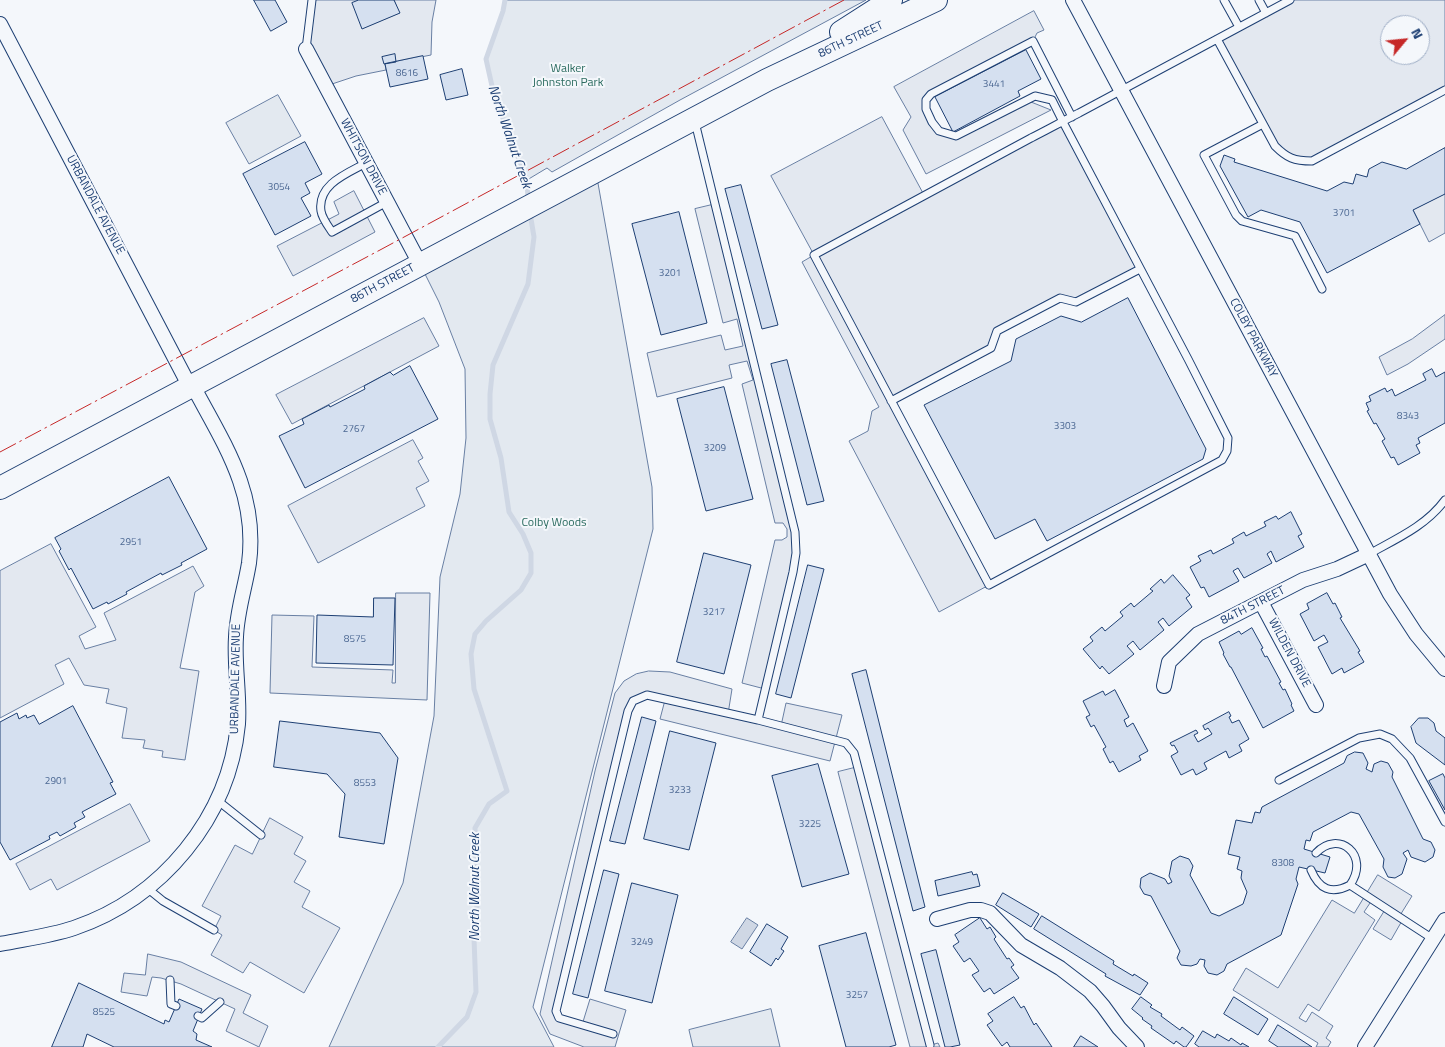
<!DOCTYPE html>
<style>
body{margin:0}
#map{position:relative;width:1445px;height:1047px;overflow:hidden;background:#f4f7fb;font-family:"Titillium Web",sans-serif}
canvas{display:block}
.north{position:absolute;left:1380px;top:15px;width:50px;height:50px;box-sizing:border-box;background:#f4f7fb;border:1px solid #9eadc5;border-radius:50%;rotate:62deg;font-size:14px;font-weight:700;line-height:20px;text-align:center;color:#1d3f73}
.north::after{content:'';display:block;margin:auto;width:18px;height:22px;background:#c62828;clip-path:polygon(50% 0,100% 100%,50% 72%,0 100%)}
</style>
<div id="map">
<canvas width="1445" height="1047"></canvas>
<div class="north">N</div>
</div>
<script>
const ctx = document.querySelector('canvas').getContext('2d');
ctx.lineJoin = 'round';
function fill(path, color) { ctx.fillStyle = color; ctx.fill(path, 'evenodd'); }
function strokePath(path, color, width, dash) { ctx.strokeStyle = color; ctx.lineWidth = width; ctx.lineCap = dash ? 'butt' : 'round'; ctx.setLineDash(dash || []); ctx.stroke(path); }
function label(font, color, halo, rows, align = 'center') {
  ctx.font = font + ' "Titillium Web",sans-serif'; ctx.lineWidth = 4; ctx.setLineDash([]); ctx.textBaseline = 'middle'; ctx.strokeStyle = halo; ctx.fillStyle = color; for (const [text, x, y, turn = 0] of rows) {
    ctx.save(); ctx.translate(x, y); ctx.rotate((+turn || 0) * Math.PI / 180); ctx.textAlign = isNaN(turn) ? turn : align; if (halo) ctx.strokeText(text, 0, 0); ctx.fillText(text, 0, 0); ctx.restore();
  }
}
const green = new Path2D(`
 M505,0H866L680,100L552,172L547,168L527,180L494,95L486,59L503,11Z
 M278,95L301,136L249,164L226,123Z
 M596,172L652,487L653,529L533,1007L554,1047H329L403,883L434,716L440,577L460,494L466,438L465,369L439,302L420,264Z
 M771,1009L780,1047H693L689,1030Z`);
const parking = new Path2D(`
 M312,0H359L363,28L399,13L394,0H436L432,22L431,55L385,64L386,70L356,76L326,86L306,49Z
 M1290,0H1445V90L1312,161H1300L1275,146L1217,39ZM1390,25H1420V55H1390Z
 M1034,11L1044,30L1037,33L1033,41L931,94L926,109L939,131L956,136L1026,100L1051,110L926,174L903,130L911,117L894,87Z
 M882,117L924,195L1063,122L1140,269L1076,302L1060,298L997,331L991,348L891,400L989,585L939,612L849,441L868,431L872,411L879,407L802,262L814,255L771,176Z
 M354,191L375,232L293,276L277,246L339,214L334,202Z
 M1445,194V233L1429,242L1413,210Z
 M716,204L790,507L796,553L765,689L742,683L775,540H782L787,537V529L783,523H775L742,384L753,380L747,361L729,365L732,378L657,397L647,353L721,335L725,350L743,346L737,319L723,323L695,209Z
 M1445,315V339L1408,364L1387,375L1379,357L1412,339Z
 M424,318L439,346L292,424L276,395Z
 M413,440L423,458L418,461L429,481L416,488L425,506L318,563L288,506Z
 M51,544L96,627L79,636L85,649L116,640L104,613L193,566L204,586L195,592L180,668L199,671L185,760L162,757L163,751L143,748L145,740L122,738L127,708L106,703L109,689L84,685L69,658L55,665L64,684L0,718V571Z
 M396,593H430L427,700L270,693L272,615L314,616L312,667L393,670L392,683H395Z
 M649,671L670,672L732,689L728,714L781,726L786,703L842,715L830,761L660,719L665,700L647,695L633,701L556,1011L559,1018L582,1025L590,999L626,1010L615,1047H584L550,1034L540,1014L595,771L615,693L624,681L636,674Z
 M858,767L931,1045L938,1043L940,1047H910L838,772Z
 M130,804L150,841L57,890L51,879L30,890L16,864Z
 M270,818L303,837L294,854L306,861L294,882L310,891L302,907L340,928L304,993L250,962L243,973L211,955L222,935L214,930L221,916L202,906L235,845L252,854Z
 M1378,875L1412,896L1399,917L1403,919L1391,940L1373,929L1386,908L1372,900L1364,912L1375,920L1319,1011L1308,1004L1299,1018L1306,1022L1312,1012L1333,1026L1326,1038L1331,1042L1328,1047H1316L1318,1043L1233,990L1246,968L1278,988L1332,900L1354,913Z
 M148,954L181,962L251,995L243,1013L268,1026L259,1047L226,1031L235,1009L181,984L161,978L152,977L147,996L121,992L124,973L145,975Z`);
const water = new Path2D(`
 M747,918L758,925L742,949L731,942Z`);
const stream = new Path2D(`
 M505,0L503,11L486,59L494,95L527,180L528,199
 M438,1047L467,1017L476,992L474,938L477,905L475,828L489,804L507,791L474,689L471,654L475,634L486,621L521,590L531,573V553L523,534L509,512L501,458L490,419V394L493,365L528,284L534,237L530,213`);
const building = new Path2D(`
 M254,0H275L287,22L271,31Z
 M359,0H394L400,13L362,29L352,3Z
 M1026,50L1041,79L1018,91L1020,96L953,132L935,97Z
 M395,54L396,62L384,64L382,57Z
 M423,56L428,79L390,87L385,64Z
 M462,69L468,95L446,100L440,75Z
 M305,142L322,174L305,183L310,193L301,198L311,216L275,235L243,174Z
 M1445,148V194L1413,210L1420,224L1327,273L1300,222L1261,210L1248,217L1220,166L1224,155L1235,159L1234,162L1327,191L1344,182L1353,184L1356,174L1367,177L1369,169L1382,162L1406,169Z
 M741,185L778,325L762,329L725,189Z
 M679,212L707,323L661,335L632,224Z
 M1128,298L1206,449L1203,459L1047,541L1035,519L995,539L924,405L1011,361L1016,339L1061,316L1081,322Z
 M787,360L824,501L807,505L771,364Z
 M410,366L438,419L305,488L279,436L304,424L302,419L329,405L330,407L365,389L364,386L390,372L393,375Z
 M1432,369L1436,377L1445,372V423L1418,438L1420,443L1416,445L1420,453L1398,465L1394,457L1391,458L1382,441L1385,439L1376,423L1374,424L1367,411L1369,410L1366,403L1371,401L1369,396L1385,388L1387,392L1392,389L1395,396L1426,380L1423,374Z
 M724,387L753,499L706,511L677,399Z
 M169,477L207,549L181,563L182,565L162,575L161,573L126,592L127,594L108,604L107,602L93,609L71,568L69,570L59,551L61,549L55,538Z
 M1291,512L1302,534L1298,536L1304,547L1276,562L1271,551L1267,554L1272,563L1244,578L1238,568L1233,571L1239,581L1209,597L1204,587L1201,588L1190,567L1201,561L1198,556L1211,550L1213,554L1234,543L1232,539L1244,532L1246,536L1266,526L1264,522L1276,516L1278,519Z
 M704,553L751,565L724,674L677,662Z
 M808,565L824,569L791,698L776,694Z
 M1173,575L1190,595L1186,598L1192,607L1169,626L1163,618L1158,622L1164,630L1140,650L1133,641L1127,646L1134,654L1109,674L1102,666L1100,669L1083,649L1093,641L1090,637L1102,627L1105,631L1123,616L1120,612L1131,603L1134,607L1153,591L1150,589L1161,579L1164,583Z
 M1327,593L1333,604L1335,603L1342,617L1340,618L1360,651L1358,652L1364,662L1344,673L1342,668L1332,674L1318,647L1328,642L1324,635L1314,641L1300,614L1309,609L1307,604Z
 M374,598H395L393,665L316,663L317,615L373,617Z
 M1252,628L1263,648L1261,649L1265,657L1267,656L1281,682L1279,683L1283,690L1285,689L1292,704L1291,705L1294,711L1263,728L1231,667H1230L1223,654L1224,653L1219,642L1239,631L1241,634Z
 M866,670L925,907L913,911L852,674Z
 M1115,690L1129,717L1124,720L1127,727L1133,723L1148,751L1139,756L1141,760L1119,772L1113,761L1110,763L1103,749L1106,747L1094,725L1091,727L1086,717L1090,715L1083,701L1103,691L1105,695Z
 M73,706L113,782L110,783L116,794L82,812L85,817L74,823L76,827L60,836L57,832L49,836L50,839L10,860L0,842V722L17,713L19,719L26,715L27,718L34,715L39,724Z
 M1229,712L1231,716L1229,717L1232,723L1239,720L1249,739L1239,745L1242,751L1229,758L1226,751L1204,763L1207,769L1196,775L1193,769L1181,775L1171,756L1178,752L1174,745L1172,746L1170,743L1196,730L1198,733L1194,735L1198,742L1212,734L1208,728L1205,730L1203,726Z
 M642,717L656,721L625,844L610,841Z
 M1419,718H1428L1434,723L1436,731L1445,738V765L1416,743L1411,727Z
 M280,721L380,733L398,758L384,844L339,837L345,794L327,774L274,767Z
 M670,731L716,743L689,850L644,839Z
 M1355,752L1363,753L1368,763L1366,769L1372,772L1374,764L1381,761L1388,763L1393,772L1392,777L1423,839L1431,842L1435,850L1433,857L1425,862L1411,857L1408,850L1403,853L1407,859L1402,874L1395,878L1388,877L1383,867L1384,859L1359,814L1351,812L1313,832L1310,841L1306,840L1304,849L1330,857L1325,873L1299,867L1296,879L1298,884L1281,935L1227,964L1224,971L1217,975L1208,973L1204,966L1205,960L1200,959L1197,964L1191,966L1181,965L1177,958L1180,951L1151,896L1144,894L1140,887L1141,878L1150,873L1165,879L1168,884L1172,882L1169,876L1172,861L1180,856L1189,859L1193,866L1190,875L1211,913L1219,916L1243,904L1247,892L1241,878L1242,871L1237,869L1240,857L1228,854L1236,820L1252,823L1255,812L1260,813L1262,807L1344,763L1347,756Z
 M818,764L849,874L802,887L772,776Z
 M1443,774L1445,778V810L1429,781Z
 M604,870L619,874L588,998L573,994Z
 M972,872L973,875L977,874L980,886L938,896L935,881Z
 M632,883L678,895L652,1003L605,991Z
 M1003,893L1039,914L1031,927L996,905Z
 M1042,916L1114,961L1113,964L1133,976L1134,974L1148,983L1140,995L1105,976L1106,974L1034,929Z
 M980,918L987,929L990,927L996,937L994,939L1007,959L1009,958L1014,965L1011,967L1019,978L994,994L990,988L984,992L972,975L979,971L970,958L964,962L953,946L959,942L955,935Z
 M767,924L788,937L781,949L784,951L778,960L776,958L771,966L750,952Z
 M866,933L896,1045L889,1047H846L819,946Z
 M936,950L960,1045L950,1047H945L921,954Z
 M79,983L164,1024L165,1020L169,1022L179,999L202,1009L193,1031L197,1034L196,1040L212,1047H114L87,1034L83,1047H52Z
 M1014,997L1021,1008L1024,1006L1034,1025L1036,1023L1052,1047H1010L1007,1042L1002,1046L987,1025L993,1021L988,1014Z
 M1141,997L1152,1005L1150,1007L1162,1014L1161,1016L1180,1030L1182,1027L1194,1036L1186,1047H1184L1176,1041L1174,1044L1151,1028L1152,1026L1142,1019L1143,1018L1132,1009Z
 M1234,997L1268,1019L1258,1035L1224,1014Z
 M1278,1025L1312,1047H1278L1269,1041Z
 M1203,1031L1215,1038L1217,1034L1229,1041L1231,1038L1241,1045L1242,1043L1249,1047H1199L1195,1044Z
 M1081,1036L1098,1047H1074Z`);
const lane = new Path2D(`
 M1224,0L1239,27
 M1259,0L1266,13
 M1217,39L1275,146C1287,158 1294,161 1312,161L1445,90
 M306,49L312,0
 M1072,117L1033,41L931,94L926,100V109L932,122L939,131L956,136L1035,96L1052,100L1063,122L1188,359L1228,438L1227,451L1222,460L989,585L814,255L1031,138C1047,130 1063,121 1079,113L1290,0
 M695,122L795,532L796,553L793,572L758,720
 M1263,124L1204,155L1236,215L1242,221L1295,236L1322,289
 M366,163C348,173 317,184 321,211C322,218 328,226 332,232L387,202
 M891,401L991,348L997,331L1060,298L1076,302L1140,269
 M1369,554C1396,539 1426,526 1445,500
 M1279,780L1359,738L1380,734L1392,739L1410,758L1445,822
 M217,800L261,835
 M1316,853C1338,829 1371,855 1350,885
 M1311,870C1319,889 1331,895 1350,885L1433,939
 M147,888L163,901L214,930
 M170,980L171,1004L176,1006
 M198,1016L202,1018L220,1002
 M613,1034L559,1018L556,1011L628,711L633,701L647,695L758,720L846,743L854,753L930,1045`);
const street = new Path2D(`
 M1073,0L1390,594L1416,634L1445,669
 M0,24L190,387
 M306,49L420,264
 M1261,602L1316,705
 M1164,686L1169,662L1198,634L1303,580L1337,569L1369,554
 M937,919L970,910H981L990,913L1021,945L1060,968L1090,991L1103,1006L1119,1028L1137,1047
 M0,944C24,939 50,936 74,928C162,898 229,818 238,724C240,695 234,666 236,637C237,611 245,588 249,563C258,493 224,444 193,386
 M1365,1047L1445,920`);
const primary = new Path2D(`
 M841,32L891,0
 M0,488L767,80L936,0`);
const power = new Path2D(`
 M0,452L380,250L844,0`);
const numberNames = [
 ["8616",407,74],
 ["3441",994,85],
 ["3054",279,188],
 ["3701",1344,214],
 ["3201",670,274],
 ["8343",1408,417],
 ["3303",1065,427],
 ["2767",354,430],
 ["3209",715,449],
 ["2951",131,543],
 ["3217",714,613],
 ["8575",355,640],
 ["2901",56,782],
 ["8553",365,784],
 ["3233",680,791],
 ["3225",810,825],
 ["8308",1283,864],
 ["3249",642,943],
 ["3257",857,996],
 ["8525",104,1013]
];
const streetNames = [
 ["86TH STREET",851,40,-25],
 ["WHITSON DRIVE",363,157,62],
 ["URBANDALE AVENUE",95,205,62],
 ["86TH STREET",383,284,-28],
 ["COLBY PARKWAY",1253,338,62],
 ["84TH STREET",1253,606,-27],
 ["WILDEN DRIVE",1289,653,62],
 ["URBANDALE AVENUE",236,679,-89]
];
const parkNames = [
 ["Walker",568,69],
 ["Johnston Park",568,83],
 ["Colby Woods",554,523]
];
const waterNames = [
 ["North Walnut Creek",509,137,71],
 ["North Walnut Creek",476,887,-90]
];
fill(green, '#e3e9f0');
strokePath(green, '#687fa3', 1);
fill(parking, '#e3e8f0');
strokePath(parking, '#687fa3', 1);
fill(water, '#cfd7e4');
strokePath(water, '#687fa3', 1);
strokePath(stream, '#cfd7e4', 5);
fill(building, '#d5e0f0');
strokePath(building, '#1d3f73', 1);
strokePath(lane, '#1d3f73', 9);
strokePath(street, '#1d3f73', 16);
strokePath(primary, '#1d3f73', 24);
strokePath(lane, '#f4f7fb', 7);
strokePath(street, '#f4f7fb', 14);
strokePath(primary, '#f4f7fb', 22);
strokePath(power, '#c62828', 1, [18, 4, 2.5, 4]);
label('10px', '#4b6792', null, numberNames);
label('12px', '#1d3f73', '#f4f7fb', streetNames);
label('12px', '#2c6c60', '#f4f7fb', parkNames);
label('italic 14px', '#1d3f73', '#f4f7fb', waterNames);
</script>
